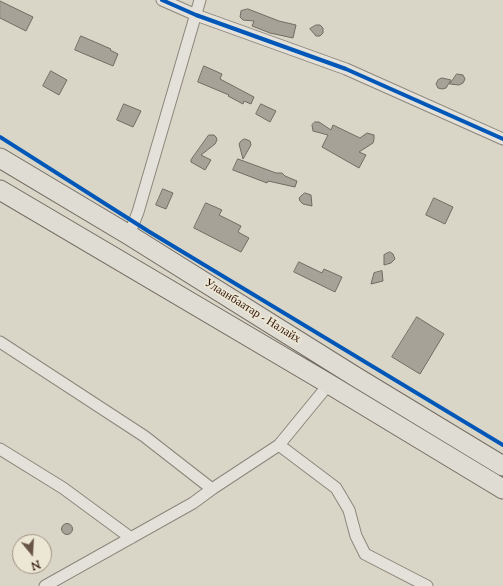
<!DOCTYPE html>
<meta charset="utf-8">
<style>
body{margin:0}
#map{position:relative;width:503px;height:586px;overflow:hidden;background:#dad6c7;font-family:"Sorts Mill Goudy",serif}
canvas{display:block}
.north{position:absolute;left:12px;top:534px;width:40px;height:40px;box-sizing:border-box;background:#ece7d5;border:1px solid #9f9181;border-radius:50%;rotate:162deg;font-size:11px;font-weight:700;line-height:16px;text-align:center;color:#2c0f02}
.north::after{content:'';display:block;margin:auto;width:14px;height:18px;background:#695547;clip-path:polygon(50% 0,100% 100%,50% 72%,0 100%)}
</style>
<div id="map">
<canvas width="503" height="586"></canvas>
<div class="north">N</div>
</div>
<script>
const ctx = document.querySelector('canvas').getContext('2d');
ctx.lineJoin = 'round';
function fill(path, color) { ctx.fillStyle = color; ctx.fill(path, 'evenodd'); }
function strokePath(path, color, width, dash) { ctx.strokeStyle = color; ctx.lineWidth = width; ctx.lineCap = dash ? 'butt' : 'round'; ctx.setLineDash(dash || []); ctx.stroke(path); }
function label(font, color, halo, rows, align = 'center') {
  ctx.font = font + ' "Sorts Mill Goudy",serif'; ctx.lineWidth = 3.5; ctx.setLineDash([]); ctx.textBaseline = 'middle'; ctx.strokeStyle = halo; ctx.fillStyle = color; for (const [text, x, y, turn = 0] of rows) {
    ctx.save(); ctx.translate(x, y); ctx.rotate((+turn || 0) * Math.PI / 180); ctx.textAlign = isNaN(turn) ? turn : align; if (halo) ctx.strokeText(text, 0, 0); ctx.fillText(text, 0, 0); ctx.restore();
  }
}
const building = new Path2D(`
 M0,1L33,17L26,31L0,18Z
 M248,9L279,21L296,25L293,38L270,33L252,26L254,21L243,20L240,17L241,11Z
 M316,25H320L323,28V33L320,36H316L310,29Z
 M81,36L111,49L110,50L118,54L113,66L75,50Z
 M204,66L222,74L220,79L254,97L251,104L244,101L243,104L228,96L229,95L198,82Z
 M51,71L67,80L59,95L43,86Z
 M457,74L463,75L465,79L463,83L459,85L450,84Z
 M442,78L451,80L446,88L442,89L438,88L436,84L438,80Z
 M124,104L141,111L133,127L117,120Z
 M261,104L276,111L270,122L256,114Z
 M315,122H319L331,130L333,125L360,138L367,133L374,135V139L373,143L359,152L366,155L359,168L322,147L328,135L313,131L312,125Z
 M209,135H214L216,137L217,140L215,144L201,155L211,160L205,170L191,162V160Z
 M245,139L250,141L251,145L243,159L239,144L241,141Z
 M238,159L276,173H282L285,176L297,181L295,187L268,181L267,183L233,170Z
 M163,189L173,193L166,209L156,205Z
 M305,193L311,195L312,206L303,204L300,201L299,198L302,195Z
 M434,198L453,207L445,224L426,215Z
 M206,203L222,210L219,215L241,226L238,232L249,238L241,252L194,228Z
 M390,252L393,254L395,259L391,263L384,265V255Z
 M299,262L322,273L324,269L342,277L335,292L294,272Z
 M382,271L383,281L371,284L374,273Z
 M417,317L444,334L420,374L392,357Z
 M61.5 529a5.5 5.5 0 1 1 11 0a5.5 5.5 0 1 1-11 0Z`);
const minor = new Path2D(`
 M162,0L196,15L346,69L503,139
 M129,235L138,212L200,0
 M0,342L144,436L212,489
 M279,445L336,488L349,510L356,536L365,554L427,586
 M0,449L63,488L131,538
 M45,586L193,503L212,489L279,445L329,384`);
const trunk = new Path2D(`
 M0,158L129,235L356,377L503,466
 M0,190L329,384L503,489`);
const cycleway = new Path2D(`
 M162,0L196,15L346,69L503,139
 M0,137L148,231L503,445`);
const streetNames = [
 ["Улаанбаатар - Налайх",252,312,32]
];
fill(building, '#a7a298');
strokePath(building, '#736b62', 1);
strokePath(minor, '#8c867c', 13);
strokePath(trunk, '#736b62', 21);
strokePath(minor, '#e3e1d9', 11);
strokePath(trunk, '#dedcd3', 19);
strokePath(cycleway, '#0057b8', 4);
label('12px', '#2c0f02', '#ece7d5', streetNames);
</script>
